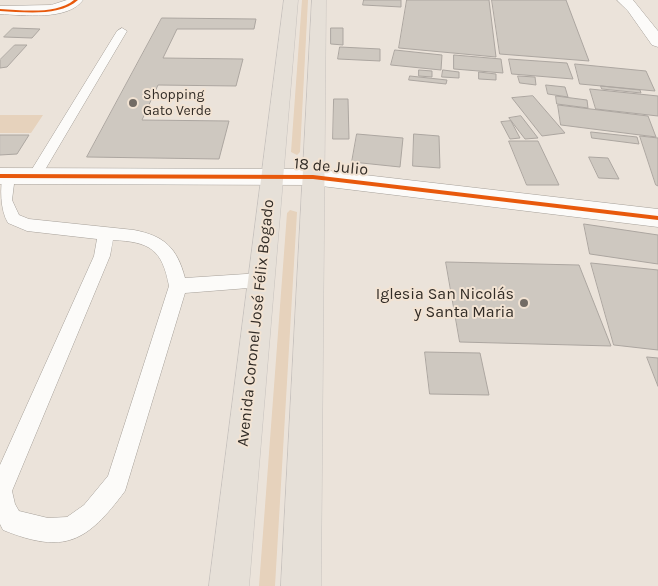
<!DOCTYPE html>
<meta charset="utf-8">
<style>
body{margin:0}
canvas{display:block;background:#ebe3da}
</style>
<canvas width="658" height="586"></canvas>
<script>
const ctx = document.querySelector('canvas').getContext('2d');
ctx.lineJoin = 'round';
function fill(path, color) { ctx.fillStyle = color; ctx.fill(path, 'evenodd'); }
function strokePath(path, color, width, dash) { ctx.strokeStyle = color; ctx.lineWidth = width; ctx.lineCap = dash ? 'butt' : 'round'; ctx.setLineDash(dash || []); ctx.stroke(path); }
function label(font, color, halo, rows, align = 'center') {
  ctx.font = font + ' Karla,sans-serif'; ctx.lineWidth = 4; ctx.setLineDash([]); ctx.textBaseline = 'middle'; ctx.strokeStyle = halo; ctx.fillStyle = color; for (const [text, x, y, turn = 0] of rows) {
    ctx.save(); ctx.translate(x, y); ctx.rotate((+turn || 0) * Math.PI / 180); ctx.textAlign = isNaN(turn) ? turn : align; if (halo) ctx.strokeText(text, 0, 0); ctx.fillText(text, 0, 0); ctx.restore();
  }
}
const green = new Path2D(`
 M302,0H308L300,152L297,155L291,152Z
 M0,115H43L31,133H0Z
 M290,210L297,212L275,586H259L287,213Z`);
const building = new Path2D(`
 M364,0H401V7L363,5Z
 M407,0H489L496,57L399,48Z
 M492,0H566L589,61L500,54Z
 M162,18L256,19L254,29H177L163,58L243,59L236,86L158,85L142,120L229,121L219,159L87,157Z
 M13,28L40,29L32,38L4,37Z
 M331,28H343V45L331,44Z
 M15,45H27L7,67L0,68V60Z
 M340,47L380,49V61L338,59Z
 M395,50L442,55L441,70L391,65Z
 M454,55L501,59L503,73L454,69Z
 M509,59L567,63L573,79L512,74Z
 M575,64L646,71L655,91L580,84Z
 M419,70L432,71V77L419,76Z
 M443,70L459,72V78L442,77Z
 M479,72L496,74V80L479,79Z
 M410,76L447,80L446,84L409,80Z
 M518,76L535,77L536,85L520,83Z
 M546,85L565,87L568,97L548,94Z
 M601,86L640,90L641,93L602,89Z
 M590,89L658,96V116L596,109Z
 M533,96L565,133L542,136L512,98Z
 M556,96L587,100L588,108L557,104Z
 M334,99H348L349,139H333Z
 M558,105L648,116L656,137L561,125Z
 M521,116L538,138L525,139L509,118Z
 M511,121L520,138L510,139L501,122Z
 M591,132L637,137L639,144L592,138Z
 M357,134L403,138L400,167L352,162Z
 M414,134L439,136L440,168L413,166Z
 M0,135H29L17,154L0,155Z
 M640,136L658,138V186L656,185Z
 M509,141H538L559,185H527Z
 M589,157L608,158L619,179L599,178Z
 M584,224L658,235V264L590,254Z
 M446,262L579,265L611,346L460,342Z
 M591,263L658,270V350L614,345Z
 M425,352L480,353L489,395L430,394Z
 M647,357L658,358V386Z`);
const lane = new Path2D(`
 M122,28L127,31L39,180H29L27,177L29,174L117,31Z
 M8,171L13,173L15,176L12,200L19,215L29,219L134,230C165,236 177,248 185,278L261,273L267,275L270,280L267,285L261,287L185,293L125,491C87,542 65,555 3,530L0,524V465L94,256L97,239L27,231L8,223C0,210 0,187 3,173ZM113,240C150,242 162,249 169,286L108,476L84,505L67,517L48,518L19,511L15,504L12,491L110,256Z`);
const street = new Path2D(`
 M67,0H83C68,21 23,15 0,14V6L51,5Z
 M617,0H633L658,31V47L652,45L628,11Z
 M0,168L313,169L658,209V227L313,185L0,184Z`);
const primary = new Path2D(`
 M284,0H298L249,586H209Z
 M312,0H326L321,586H281Z`);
const cycleway = new Path2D(`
 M74,0H78C59,17 24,12 0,11V9C22,10 56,15 74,0Z
 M0,174L313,175L658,216V220L313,179L0,178Z`);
const markers = [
 [133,103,5,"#736c65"],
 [524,303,5,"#736c65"]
];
const farPoinames = [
 ["Shopping",143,95],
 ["Gato Verde",143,111]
];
const streetNames = [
 ["18 de Julio",331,167,5],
 ["Avenida Coronel José Félix Bogado",256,323,-84]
];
const poiNames = [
 ["Iglesia San Nicolás",514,294],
 ["y Santa Maria",514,312]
];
fill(green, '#e6d2bc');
fill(building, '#cec8c0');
strokePath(building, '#aca6a0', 1);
strokePath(lane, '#a6a099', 1);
strokePath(street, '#a6a099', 1);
strokePath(primary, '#c7c2be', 1);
fill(lane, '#fcfbf9');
fill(street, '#fcfbf9');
fill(primary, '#e6e0d8');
fill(cycleway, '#e8590c');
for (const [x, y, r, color] of markers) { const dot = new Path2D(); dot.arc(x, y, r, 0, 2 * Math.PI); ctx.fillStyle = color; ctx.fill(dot); strokePath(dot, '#f2e3d3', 2); }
label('14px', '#322c26', '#f2e3d3', farPoinames, 'left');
label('16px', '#322c26', '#f2e3d3', streetNames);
label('16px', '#322c26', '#f2e3d3', poiNames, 'right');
</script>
